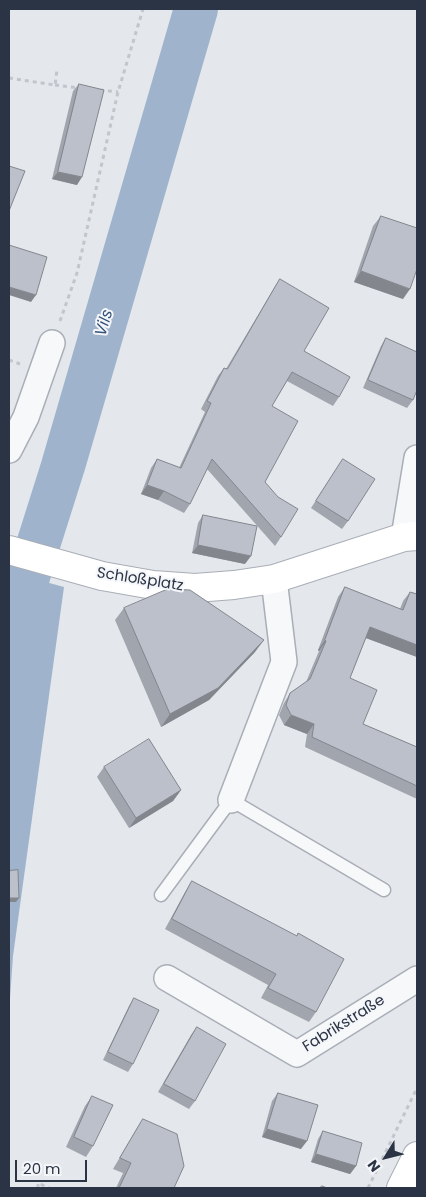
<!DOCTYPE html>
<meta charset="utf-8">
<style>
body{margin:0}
#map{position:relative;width:426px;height:1197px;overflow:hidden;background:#e4e7ec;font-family:Poppins,sans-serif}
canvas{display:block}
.frame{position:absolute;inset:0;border:10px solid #2b3445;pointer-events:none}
.north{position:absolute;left:361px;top:1132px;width:50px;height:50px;-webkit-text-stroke:4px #f4f6f9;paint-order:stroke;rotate:234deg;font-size:14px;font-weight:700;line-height:20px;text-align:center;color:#2b3445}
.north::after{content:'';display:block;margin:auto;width:18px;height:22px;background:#2b3445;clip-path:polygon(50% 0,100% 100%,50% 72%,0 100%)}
.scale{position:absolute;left:15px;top:1160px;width:72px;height:22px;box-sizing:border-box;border:2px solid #2b3445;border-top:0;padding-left:6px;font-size:15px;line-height:18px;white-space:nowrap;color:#2b3445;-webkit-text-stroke:4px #f4f6f9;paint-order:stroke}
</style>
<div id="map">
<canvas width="426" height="1197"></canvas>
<div class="frame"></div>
<div class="north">N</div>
<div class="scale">20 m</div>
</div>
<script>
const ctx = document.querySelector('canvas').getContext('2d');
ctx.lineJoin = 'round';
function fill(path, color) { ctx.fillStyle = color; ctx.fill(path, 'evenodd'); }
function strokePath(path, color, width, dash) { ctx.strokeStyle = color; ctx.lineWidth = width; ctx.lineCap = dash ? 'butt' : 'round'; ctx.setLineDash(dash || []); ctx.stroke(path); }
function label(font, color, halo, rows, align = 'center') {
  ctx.font = font + ' Poppins,sans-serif'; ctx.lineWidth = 4; ctx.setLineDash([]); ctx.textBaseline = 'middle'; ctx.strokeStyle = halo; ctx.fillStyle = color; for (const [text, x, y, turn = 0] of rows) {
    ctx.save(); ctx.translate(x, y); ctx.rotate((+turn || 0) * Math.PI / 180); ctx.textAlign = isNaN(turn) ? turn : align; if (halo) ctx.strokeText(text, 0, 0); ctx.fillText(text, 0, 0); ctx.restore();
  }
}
const water = new Path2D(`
 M9,572L64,587L13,956L9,1013Z`);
const river = new Path2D(`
 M9,637L63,466L196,9`);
const path = new Path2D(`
 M9,78L55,85L57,70
 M55,85L79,88
 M100,90L118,92
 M60,321L77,273L118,92L143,9
 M9,360L20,364
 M38,1188V1183L49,1188
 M368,1188L417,1088`);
const lane = new Path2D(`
 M161,895L231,800L384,890`);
const street = new Path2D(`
 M9,450L26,417L52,343
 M404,537L417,458
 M231,800L284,662L274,579
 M167,978L297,1054L417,979`);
const secondary = new Path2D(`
 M9,550L102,576L153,585L195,588L234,585L274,579L404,537L417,536
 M401,1188L417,1156`);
const wall = new Path2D(`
 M79,84L77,185L52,179L73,91Z
 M381,216L403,299L354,282L373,226Z
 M280,279L304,351L339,397L333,406L287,381L272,406L265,482L281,537L275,546L207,469L190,504L184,513L158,500L141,494L151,468L157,459L179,468L205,412L201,409L218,376L224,368L226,369L274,288Z
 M386,338L413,400L407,408L363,388L381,346Z
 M343,459L348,521L342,529L311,508Z
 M203,515L245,564L192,553L198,523Z
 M345,587L400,609L403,601L410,592L417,594V657L366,638L350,678L363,724L417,747V799L305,747L307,734L284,725L279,715L284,703L290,693L306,682L319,651L318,650L338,597Z
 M124,608L255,652L209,700L161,727L115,620Z
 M104,767L181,790L173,801L129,828L97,777Z
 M192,881L316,1012L309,1022L261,998L268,985L165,929L185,892Z
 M134,998L133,1064L128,1072L103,1060L129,1006Z
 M197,1027L195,1101L189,1109L158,1092L191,1035Z
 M278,1093L301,1149L262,1137L272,1101Z
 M92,1096L93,1146L86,1157L66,1147L85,1106Z
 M143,1119L174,1188H116L123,1173L113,1169L136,1130Z
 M323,1131L356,1166L350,1174L311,1162L318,1139Z`);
const shadedWall = new Path2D(`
 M58,172L82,177L77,185L52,179Z
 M361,271L410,289L403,299L354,282Z
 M9,287L36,295L31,302L9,295Z
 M147,485L164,491L158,500L141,494Z
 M198,545L251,556L245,564L192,553Z
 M370,627L417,645V657L363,637Z
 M264,640L255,652L209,700L161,727L170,714Z
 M325,640L326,641L319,651L318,650Z
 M291,715L314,724L307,734L284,725Z
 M181,790L173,801L129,828L136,818Z
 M9,898H19L16,902H9Z
 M267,1129L307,1141L301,1149L262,1137Z
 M316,1154L356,1166L350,1174L311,1162Z`);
const building = new Path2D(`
 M79,84L104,90L82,177L58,172Z
 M9,166L25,171L9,211Z
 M381,216L417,228V269L410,289L361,271Z
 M9,245L47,257L36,295L9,287Z
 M280,279L329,308L304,351L350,377L339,397L292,372L272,406L298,421L265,482L278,497L298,509L281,537L212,459L190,504L164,491L147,485L157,459L181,468L211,403L207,401L224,368L227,369Z
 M386,338L417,352V390L413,400L368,380Z
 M343,459L375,479L348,521L316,501Z
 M203,515L257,526L251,556L198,545Z
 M345,587L403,610L410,592L417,594V645L370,627L350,678L377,690L363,724L417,747V786L312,737L314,724L291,715L286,705L290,693L310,679L326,641L325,640Z
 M168,589L190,590L264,640L218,688L170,714L124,608Z
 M149,739L181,790L136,818L104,767Z
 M18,870L19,898H9V871Z
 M192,881L297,936L298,933L344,959L316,1012L268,988L276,974L172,919Z
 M134,998L159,1010L133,1064L108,1052Z
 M197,1027L226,1044L195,1101L164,1084Z
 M278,1093L318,1105L307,1141L267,1129Z
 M92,1096L113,1105L93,1146L74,1137Z
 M143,1119L177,1134L184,1166L174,1188H119L131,1163L120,1158Z
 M323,1131L362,1143L356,1166L316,1154Z
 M322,1186L327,1188H320Z`);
const streetNames = [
 ["Schloßplatz",140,580,9],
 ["Fabrikstraße",344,1024,-32]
];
const waterNames = [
 ["Vils",105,323,-74]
];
fill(water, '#9fb4cc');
strokePath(river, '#9fb4cc', 44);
strokePath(lane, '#a9aeb7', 15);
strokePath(street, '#a9aeb7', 28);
strokePath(secondary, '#a9aeb7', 30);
strokePath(path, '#c2c5cb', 3, [4, 4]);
strokePath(lane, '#f7f8fa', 12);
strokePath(street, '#f7f8fa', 25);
strokePath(secondary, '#fff', 28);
fill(wall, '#a1a5ae');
fill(shadedWall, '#83868d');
fill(building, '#bbc0ca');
strokePath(building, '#83868d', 1);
label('15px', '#2b3445', '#f4f6f9', streetNames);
label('italic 16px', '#34527a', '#f4f6f9', waterNames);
</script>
